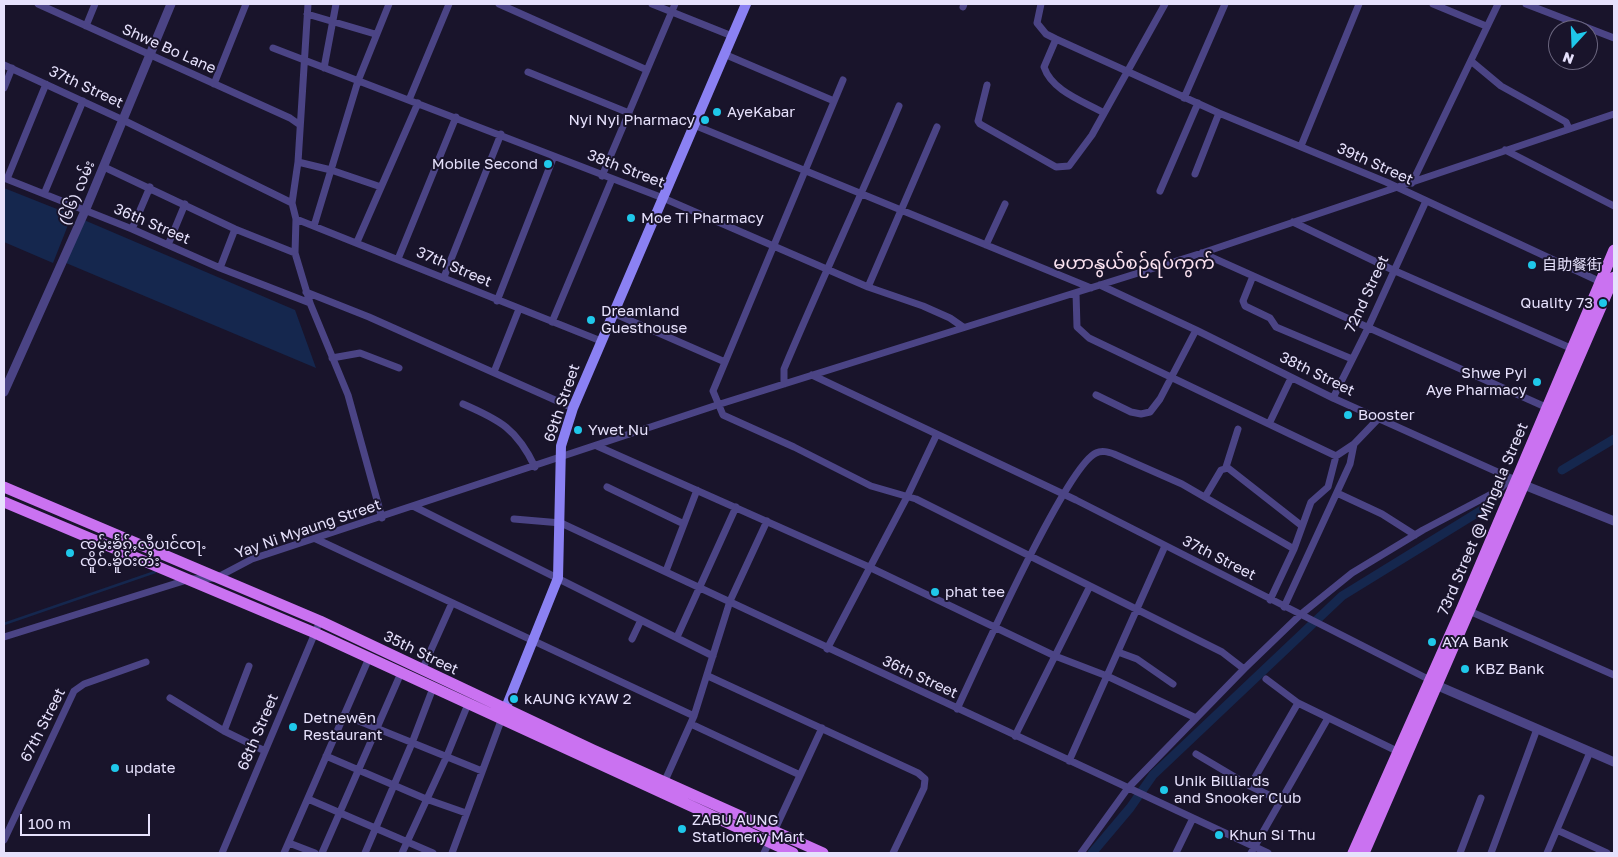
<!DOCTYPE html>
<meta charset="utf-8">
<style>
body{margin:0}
#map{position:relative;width:1618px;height:857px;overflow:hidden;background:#19142b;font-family:"Golos Text",sans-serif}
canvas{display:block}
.frame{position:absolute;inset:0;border:5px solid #e6e1fc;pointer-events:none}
.north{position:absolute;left:1548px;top:20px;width:50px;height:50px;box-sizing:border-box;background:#19142b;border:1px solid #6b667f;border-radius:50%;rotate:200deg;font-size:14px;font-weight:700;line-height:20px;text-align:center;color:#e6e1fc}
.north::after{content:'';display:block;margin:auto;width:18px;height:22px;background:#1fc8ea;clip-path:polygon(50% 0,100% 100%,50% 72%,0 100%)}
.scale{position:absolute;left:20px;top:814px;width:130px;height:22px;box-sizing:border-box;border:2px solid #e6e1fc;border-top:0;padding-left:6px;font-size:15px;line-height:18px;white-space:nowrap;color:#e6e1fc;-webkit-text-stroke:4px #19142b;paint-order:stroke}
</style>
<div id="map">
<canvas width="1618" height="857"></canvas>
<div class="frame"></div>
<div class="north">N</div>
<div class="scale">100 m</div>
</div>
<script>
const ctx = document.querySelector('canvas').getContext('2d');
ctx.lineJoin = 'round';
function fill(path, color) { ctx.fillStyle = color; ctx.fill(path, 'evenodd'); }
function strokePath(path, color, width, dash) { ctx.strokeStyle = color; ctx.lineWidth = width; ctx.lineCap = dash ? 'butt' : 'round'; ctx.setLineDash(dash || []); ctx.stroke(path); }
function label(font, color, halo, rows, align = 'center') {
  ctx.font = font + ' "Golos Text","Noto Sans SC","Noto Sans Myanmar",sans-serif'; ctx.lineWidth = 4; ctx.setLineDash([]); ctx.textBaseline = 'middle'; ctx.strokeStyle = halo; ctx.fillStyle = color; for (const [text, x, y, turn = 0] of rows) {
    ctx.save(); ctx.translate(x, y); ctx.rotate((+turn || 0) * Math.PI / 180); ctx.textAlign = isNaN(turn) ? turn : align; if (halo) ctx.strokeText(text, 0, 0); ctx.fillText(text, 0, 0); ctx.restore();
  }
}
const water = new Path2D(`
 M4,188L72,215L53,263L4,242Z
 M84,220L295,310L316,368L66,263Z`);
const stream = new Path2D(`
 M4,624L155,572`);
const canal = new Path2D(`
 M1562,470L1614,439
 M1092,853L1130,808L1153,775L1342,596L1485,508`);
const minor = new Path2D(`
 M38,4L290,118L300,125
 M308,4L298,162L292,203L296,219L295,253L310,303L348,395L382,518
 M499,4L647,70
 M652,4L732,36
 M1041,4L1037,23L1046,34L1056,39L1219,113L1386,182L1603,283
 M1433,4L1486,26
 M1526,4L1614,38
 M963,7L964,4
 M307,14L375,34
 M86,26L95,4
 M1056,39L1044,67C1052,91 1083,101 1104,113
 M273,48L663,198L868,287L923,306L950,318L963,327
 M724,54L834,101
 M1471,61L1501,86L1566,122L1569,129
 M4,65L123,120L292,203
 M324,68L336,4
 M528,72L629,113
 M843,80L713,391L723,415L794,447L871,486L916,499L1222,652L1244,669
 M214,84L246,4
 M987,85L978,121L980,124L1056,167L1069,166L1092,135L1165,4
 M4,88L12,68
 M1184,98L1225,4
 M409,100L449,4
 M694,125L1091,288
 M1301,146L1359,4
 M1505,150L1614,206
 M298,162L331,170L381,187
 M104,167L235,229L295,253
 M1195,174L1219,113
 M602,176L675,4
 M4,178L132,229L220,268L310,303
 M7,179L46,84
 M1412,183L1498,4
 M1160,191L1198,103
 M44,194L83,101
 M296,219L601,341
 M1293,222L1393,270L1575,350
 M314,226L358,81L389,4
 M132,229L150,187
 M357,242L418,103
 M168,245L185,204
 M986,245L1005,204
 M1202,253L1550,409
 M398,259L456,117
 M220,268L235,229
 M1253,276L1243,301L1245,306L1270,318L1276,327L1352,359
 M444,277L501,134
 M1100,285L1196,330L1333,398L1513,479
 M868,287L937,127
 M306,292L369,317L573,408
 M1076,293L1077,327L1089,338L1336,456
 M497,301L554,156
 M613,313L725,362
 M552,322L612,179
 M332,358L360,353L399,368
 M494,372L519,309
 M812,375L1076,500L1432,681
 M784,384V369C821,281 862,194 899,106
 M1096,395L1131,412L1141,414L1150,412L1160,399L1196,330
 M1333,398L1368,328L1426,201
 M463,404C500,420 517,429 535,467
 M1269,424L1291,378
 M597,446L869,567L1055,656L1107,676L1196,718
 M1226,467L1238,429
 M607,487L684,524
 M1337,493L1382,514L1415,535
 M1205,497L1221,470L1228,468L1302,526
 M415,507L713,656
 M514,519L561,523L1268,853
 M316,539L694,716
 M666,571L697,490
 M1270,600L1294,549L1311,502L1328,487L1336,456L1354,444L1379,418
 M1284,607L1350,464L1354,444
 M1467,610L1614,675
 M4,637L190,579L216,578L252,559L717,405L1202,253L1614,114
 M677,637L736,507
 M632,639L641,620
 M827,649L907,497L936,436
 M1118,652L1137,659L1173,684
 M422,670L452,603
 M708,676L918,773L925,779L924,788L893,853
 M1266,679L1298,703L1401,753
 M170,698L224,731L265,751
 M957,709C976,669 1066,466 1096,453C1102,450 1108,452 1114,454L1182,484L1294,549
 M344,715L482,771
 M691,724L800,775
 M224,731L249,666
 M1015,736L1090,586
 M1196,754L1250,786
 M326,756L426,799L466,813
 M1069,761L1165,546
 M663,785L694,716L730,601L767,521
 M308,799L433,853
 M1281,801L1250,786L1298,703
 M1557,830L1607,853
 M4,840L74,691L84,684L146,662
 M289,843L315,853
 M222,853L320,621
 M284,853L369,658
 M322,853L401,673
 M365,853L412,743L433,688
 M402,853L446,758L468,704
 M452,853L502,718
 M764,853L822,728
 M1081,853L1128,788L1244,669L1300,615L1352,573L1423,530L1499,490L1511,478
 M1176,853L1193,818
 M1251,853L1328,718
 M1460,853L1481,798
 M1491,853L1537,729
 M1547,853L1590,752`);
const tertiary = new Path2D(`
 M4,392L85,211L171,4
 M1524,485L1614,521
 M1436,685L1614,762`);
const secondary = new Path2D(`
 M503,715L558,578L561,446L573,408L746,4`);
const primary = new Path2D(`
 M4,487L320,621L593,750L823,853
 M4,502L315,633L793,853
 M1353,853L1462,608L1614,250
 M1364,853L1614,277`);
const markers = [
 [717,112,5,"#1fc8ea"],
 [705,120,5,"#1fc8ea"],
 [548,164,5,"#1fc8ea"],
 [631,218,5,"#1fc8ea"],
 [1532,265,5,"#1fc8ea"],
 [1603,303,5,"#1fc8ea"],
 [591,320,5,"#1fc8ea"],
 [1537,382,5,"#1fc8ea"],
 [1348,415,5,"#1fc8ea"],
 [578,430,5,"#1fc8ea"],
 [70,553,5,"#1fc8ea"],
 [935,592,5,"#1fc8ea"],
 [1432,642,5,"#1fc8ea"],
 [1465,669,5,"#1fc8ea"],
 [514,699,5,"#1fc8ea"],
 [293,727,5,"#1fc8ea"],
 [115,768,5,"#1fc8ea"],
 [1164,790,5,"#1fc8ea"],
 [682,829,5,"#1fc8ea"],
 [1219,835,5,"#1fc8ea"]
];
const streetNames = [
 ["Shwe Bo Lane",169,49,24],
 ["37th Street",86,87,25],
 ["39th Street",1375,164,24],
 ["38th Street",626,169,21],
 ["(၆၆) လမ်း",77,193,-67],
 ["36th Street",152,224,23],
 ["37th Street",454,267,23],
 ["72nd Street",1367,294,-65],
 ["38th Street",1317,374,26],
 ["69th Street",562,403,-71],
 ["73rd Street @ Mingala Street",1483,519,-67],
 ["Yay Ni Myaung Street",308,529,-19],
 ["37th Street",1219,558,27],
 ["35th Street",421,653,26],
 ["36th Street",920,677,25],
 ["67th Street",43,725,-63],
 ["68th Street",258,732,-67]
];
const poiNames = [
 ["AyeKabar",727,112],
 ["Nyi Nyi Pharmacy",695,120,"right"],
 ["Mobile Second",538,164,"right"],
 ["Moe Ti Pharmacy",641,218],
 ["自助餐街",1542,265],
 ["Quality 73",1593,303,"right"],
 ["Dreamland",601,311],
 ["Guesthouse",601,328],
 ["Shwe Pyi",1527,373,"right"],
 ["Aye Pharmacy",1527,390,"right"],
 ["Booster",1358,415],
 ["Ywet Nu",588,430],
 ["ၸုမ်းၶႅၵ်ႇလီပၢင်ၸႃႉ",80,544],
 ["ၸိူဝ်ႉၶိူဝ်းတႆး",80,561],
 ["phat tee",945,592],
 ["AYA Bank",1442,642],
 ["KBZ Bank",1475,669],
 ["kAUNG kYAW 2",524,699],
 ["Detnewēn",303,718],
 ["Restaurant",303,735],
 ["update",125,768],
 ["Unik Billiards",1174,781],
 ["and Snooker Club",1174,798],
 ["ZABU AUNG",692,820],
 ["Stationery Mart",692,837],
 ["Khun Si Thu",1229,835]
];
const quarterNames = [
 ["မဟာနွယ်စဉ်ရပ်ကွက်",1134,263]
];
fill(water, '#15274e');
strokePath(stream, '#15274e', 2.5);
strokePath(canal, '#15274e', 9);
strokePath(minor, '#4b4485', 7);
strokePath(tertiary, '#4b4485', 9);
strokePath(secondary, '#8b81f3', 10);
strokePath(primary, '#ca72f1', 11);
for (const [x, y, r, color] of markers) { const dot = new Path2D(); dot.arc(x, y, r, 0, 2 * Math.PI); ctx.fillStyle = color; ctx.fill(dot); strokePath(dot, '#19142b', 2); }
label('15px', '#e6e1fc', '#19142b', streetNames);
label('15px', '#e6e1fc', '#19142b', poiNames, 'left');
label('18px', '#fce3f1', '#19142b', quarterNames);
</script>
